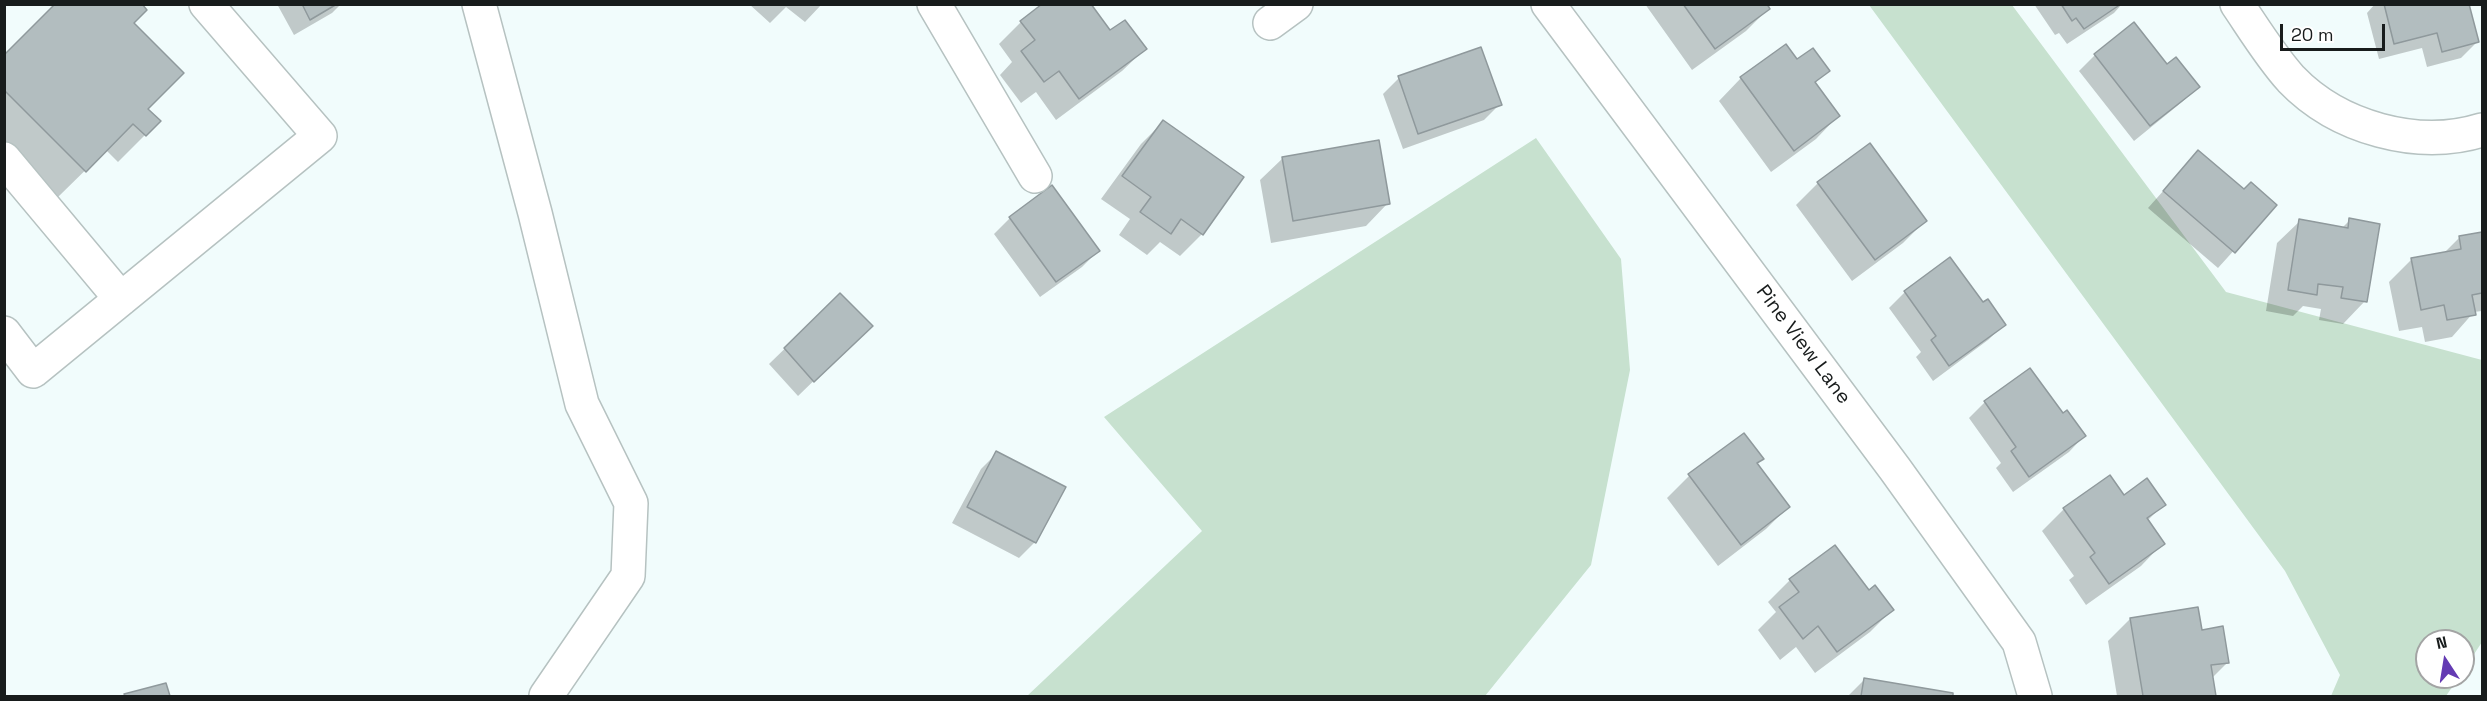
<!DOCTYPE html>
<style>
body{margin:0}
#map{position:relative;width:2487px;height:701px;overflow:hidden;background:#f1fcfc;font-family:"Space Grotesk",sans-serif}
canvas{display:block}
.frame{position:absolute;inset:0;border:6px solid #181c1c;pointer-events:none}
.north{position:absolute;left:2415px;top:629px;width:60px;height:60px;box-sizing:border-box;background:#fff;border:2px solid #a3a4a4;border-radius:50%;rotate:348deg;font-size:16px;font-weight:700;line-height:24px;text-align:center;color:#181c1c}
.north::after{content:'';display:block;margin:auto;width:21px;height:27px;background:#643bb3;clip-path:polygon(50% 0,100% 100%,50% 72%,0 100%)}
.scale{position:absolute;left:2280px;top:24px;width:105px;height:27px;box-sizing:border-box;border:3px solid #181c1c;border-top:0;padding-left:8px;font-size:18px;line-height:21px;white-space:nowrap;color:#181c1c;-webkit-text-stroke:4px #fff;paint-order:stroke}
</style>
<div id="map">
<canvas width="2487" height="701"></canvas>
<div class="frame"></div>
<div class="north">N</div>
<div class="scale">20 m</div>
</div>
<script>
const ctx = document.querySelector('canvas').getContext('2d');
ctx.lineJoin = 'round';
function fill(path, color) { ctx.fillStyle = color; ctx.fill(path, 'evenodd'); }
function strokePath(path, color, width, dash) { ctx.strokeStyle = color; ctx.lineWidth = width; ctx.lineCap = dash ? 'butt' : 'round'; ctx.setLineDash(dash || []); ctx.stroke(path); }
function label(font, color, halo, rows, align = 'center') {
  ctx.font = font + ' "Space Grotesk",sans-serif'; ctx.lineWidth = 4.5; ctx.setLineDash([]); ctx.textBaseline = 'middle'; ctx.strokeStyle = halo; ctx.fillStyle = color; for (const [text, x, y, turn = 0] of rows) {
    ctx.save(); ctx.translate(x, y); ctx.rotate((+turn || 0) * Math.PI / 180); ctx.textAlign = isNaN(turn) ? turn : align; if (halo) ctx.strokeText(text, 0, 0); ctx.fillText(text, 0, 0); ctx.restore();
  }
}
const green = new Path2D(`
 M1869,5H2012L2226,292L2482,360V642L2463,671V641H2427V677H2459L2446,696H2331L2340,675L2285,571Z
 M1536,138L1621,259L1630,370L1591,565L1485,696H1027L1202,531L1104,417Z`);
const shadow = new Path2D(`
 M277,4H341L332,13L294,35Z
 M749,4H822L805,22L786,7L770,23Z
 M1645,4H1765L1768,9L1746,31L1692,70Z
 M2034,4H2122L2114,13L2067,44L2059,33L2055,35Z
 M2375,4H2467L2477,42L2461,58L2427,67L2422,48L2379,59L2367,13Z
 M1021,22L1110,33L1145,49L1122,71L1056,120L1036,92L1021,103L1000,75L1012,62L999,44Z
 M132,23L146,109L159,121L118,162L106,150L58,197L4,144V57Z
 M2134,24L2167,66L2198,87L2182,102L2134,141L2079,71L2095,55Z
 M1797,61L1828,71L1814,84L1838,116L1816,139L1771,172L1719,101L1741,78Z
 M1399,78L1500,104L1484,120L1403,149L1383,94Z
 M1163,122L1202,234L1180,256L1160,242L1147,255L1119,235L1130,219L1101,199L1141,144Z
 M2198,152L2244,191L2275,205L2218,268L2148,208Z
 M1283,158L1388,203L1366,226L1271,243L1260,180Z
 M1818,183L1925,221L1903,243L1852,281L1796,205Z
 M1010,218L1098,251L1082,267L1040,297L994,234Z
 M2350,220L2365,301L2343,324L2319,320L2321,309L2303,306L2293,316L2266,311L2277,243L2300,221L2342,228Z
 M2482,234V311L2474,312L2452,337L2425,342L2422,327L2399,331L2389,282L2412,259L2444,253L2459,238Z
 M1905,292L1983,304L2004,325L1988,340L1933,381L1916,357L1921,352L1889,308Z
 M840,295L855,341L798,396L769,364Z
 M2030,370L2062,415L2084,436L2069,452L2013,492L1996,468L2001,463L1969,418L1985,402Z
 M997,453L1035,542L1019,558L952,523L981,469Z
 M1762,459L1756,464L1788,507L1766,529L1718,566L1667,498L1689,476Z
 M2124,497L2164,504L2147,521L2163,543L2141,566L2086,605L2069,580L2074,576L2042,531L2064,509Z
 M1790,580L1868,592L1892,610L1870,632L1815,673L1796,647L1780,660L1758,630L1776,612L1768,602Z
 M2130,619L2200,631L2228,662L2212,678L2215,696H2117L2108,641Z
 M1864,680L1952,694L1951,696H1848Z
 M165,685L168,696H123L125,695Z`);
const building = new Path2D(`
 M55,4H142L147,10L134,23L184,73L148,109L161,121L146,136L133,124L86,172L4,90V55Z
 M302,4H337L310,20Z
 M1042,4H1091L1110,30L1125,20L1147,49L1079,99L1059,71L1044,82L1021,51L1035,40L1020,21Z
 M1683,4H1767L1770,9L1715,49Z
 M2061,4H2121L2084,29L2076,18L2072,21Z
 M2384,4H2469L2479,42L2442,52L2437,33L2394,44Z
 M2134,22L2167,64L2176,57L2200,87L2150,126L2094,54Z
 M1786,44L1797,59L1813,48L1830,71L1815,82L1840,116L1794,151L1740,77Z
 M1481,47L1502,105L1418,134L1398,76Z
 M1163,120L1244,177L1203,235L1181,219L1171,234L1140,212L1151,197L1122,176Z
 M1379,140L1390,204L1293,221L1282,157Z
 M1870,143L1927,221L1875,260L1817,182Z
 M2198,150L2244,189L2251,182L2277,205L2235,253L2163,191Z
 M1052,185L1100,251L1056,282L1009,217Z
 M2349,218L2380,224L2367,302L2341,298L2343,287L2318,284L2317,295L2288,290L2299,219L2348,228Z
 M2482,232V293L2472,295L2476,315L2447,320L2444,305L2421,310L2411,258L2461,249L2459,236Z
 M1950,257L1983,302L1988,299L2006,325L1949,366L1931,340L1936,336L1904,291Z
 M840,293L873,326L814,382L784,348Z
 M2030,368L2063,413L2067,410L2086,436L2029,477L2011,451L2016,447L1984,401Z
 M1744,433L1764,459L1757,463L1790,507L1741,545L1688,474Z
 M996,451L1066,487L1036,543L967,507Z
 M2110,475L2124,495L2147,478L2166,505L2147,518L2165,544L2109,584L2090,557L2095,553L2063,508Z
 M1835,545L1869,590L1875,585L1894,610L1837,652L1818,626L1803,639L1779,607L1799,592L1789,579Z
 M2198,607L2202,630L2223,626L2229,663L2211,665L2216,696H2143L2130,618Z
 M1864,678L1953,693V696H1861Z
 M166,683L170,696H125L124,694Z`);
const minor = new Path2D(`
 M479,4L535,213L582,404L631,503L628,576L546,696
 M934,4L1035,176
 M1548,4L1895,469L2019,642L2035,696
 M2237,4C2254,29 2271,57 2291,79C2338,128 2418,150 2482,130
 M1270,23L1296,4
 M4,159L121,299
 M4,333L33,371L320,136L206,4`);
const streetNames = [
 ["Pine View Lane",1803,345,53]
];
fill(green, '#c7e1cf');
fill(shadow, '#0003');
fill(building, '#b2bdbf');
strokePath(building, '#8f999c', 1.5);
strokePath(minor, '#b6c2c1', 36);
strokePath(minor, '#fff', 33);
label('20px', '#181c1c', '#fff', streetNames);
</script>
